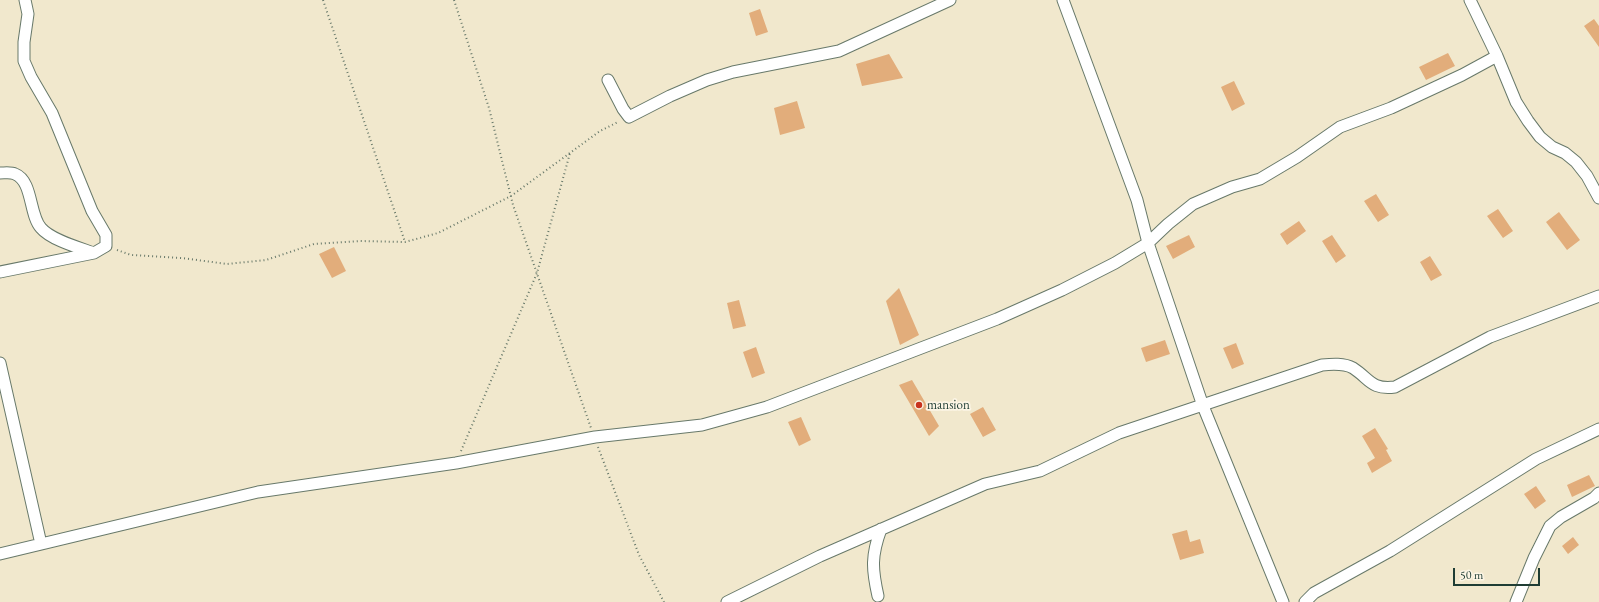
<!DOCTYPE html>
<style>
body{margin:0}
#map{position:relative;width:1599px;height:602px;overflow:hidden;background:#f1e8cd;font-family:"EB Garamond",serif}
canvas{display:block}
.scale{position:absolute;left:1453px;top:568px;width:87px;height:18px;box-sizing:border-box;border:2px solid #1f3d34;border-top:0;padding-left:5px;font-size:12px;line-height:14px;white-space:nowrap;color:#1f3d34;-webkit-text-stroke:3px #fcf5e5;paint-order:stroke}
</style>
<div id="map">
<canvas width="1599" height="602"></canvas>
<div class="scale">50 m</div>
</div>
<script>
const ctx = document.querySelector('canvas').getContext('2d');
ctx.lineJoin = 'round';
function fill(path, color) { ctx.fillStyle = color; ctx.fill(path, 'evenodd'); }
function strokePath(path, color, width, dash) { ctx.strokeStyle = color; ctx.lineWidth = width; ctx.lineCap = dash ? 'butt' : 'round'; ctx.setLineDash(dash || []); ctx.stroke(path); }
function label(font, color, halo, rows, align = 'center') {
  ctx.font = font + ' "EB Garamond",serif'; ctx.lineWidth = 3.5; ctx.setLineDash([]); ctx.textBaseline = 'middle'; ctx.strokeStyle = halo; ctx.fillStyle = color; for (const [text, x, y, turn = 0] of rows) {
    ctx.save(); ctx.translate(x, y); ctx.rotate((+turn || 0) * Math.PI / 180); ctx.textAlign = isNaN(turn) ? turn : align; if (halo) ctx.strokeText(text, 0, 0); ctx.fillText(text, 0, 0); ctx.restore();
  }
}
const building = new Path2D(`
 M760,9L768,32L756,36L749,13Z
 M1594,19L1599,26V47L1584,26Z
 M1448,53L1455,66L1426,80L1419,67Z
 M889,54L903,78L862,86L856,64Z
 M1234,81L1245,104L1232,111L1221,87Z
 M797,101L805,128L780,135L774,108Z
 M1376,194L1389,215L1378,222L1364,201Z
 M1498,209L1513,231L1503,238L1487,216Z
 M1559,212L1580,240L1567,250L1546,222Z
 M1299,221L1306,231L1287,245L1280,234Z
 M1189,235L1195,247L1173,259L1166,246Z
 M1332,235L1346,256L1336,263L1322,241Z
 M334,247L346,271L332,278L319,254Z
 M1430,256L1442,275L1431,281L1420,262Z
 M899,288L919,335L900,345L886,301Z
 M739,300L746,326L733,329L727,303Z
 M1165,340L1170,354L1146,362L1141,348Z
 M1236,343L1244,364L1232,369L1223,348Z
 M756,347L765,373L752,378L743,352Z
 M912,380L939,426L929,436L899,385Z
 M983,407L996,430L983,437L970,414Z
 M801,417L811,440L799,446L788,422Z
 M1375,428L1388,449L1386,450L1392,461L1372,473L1367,463L1375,458L1362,436Z
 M1589,475L1595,486L1572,497L1567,485Z
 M1536,486L1546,501L1535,509L1524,494Z
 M1187,530L1190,542L1200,539L1204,553L1180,560L1172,534Z
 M1573,537L1579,545L1568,554L1562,546Z`);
const path = new Path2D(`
 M323,0L405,242
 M454,0L489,108L513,205L591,428
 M117,250L131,255L182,258L227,264L266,260L314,244L360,241L405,242L438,233L511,196L600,131L618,122
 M598,447L639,555L664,602
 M461,451L537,273L570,153`);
const street = new Path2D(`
 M1063,0L1137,200L1148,243L1203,406L1283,602
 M1470,0L1497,56L1516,102L1528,121L1540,137L1552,147L1565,153L1576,162L1587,176L1599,198
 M608,80L623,109L629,117L670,96L707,80L733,72L839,51L950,0
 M0,173C5,173 11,172 15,174C33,181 29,215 41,228C51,240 80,248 94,253
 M0,272L94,253L106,246V235L92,211L52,113L31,77L24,61V42L28,14L25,0
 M0,363L41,544
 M0,554L258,492L456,463L595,437L702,425L767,407L997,319L1062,290L1115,263L1148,243L1168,224L1193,204L1232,187L1260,179L1297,157L1340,127L1391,108L1462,75L1497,56
 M878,596C872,569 871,556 881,529
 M727,602L820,556L985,484L1040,471L1119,433L1322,365C1332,364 1344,363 1353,368C1370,379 1371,390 1395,387L1490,337L1599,296
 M1305,602L1314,593L1390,551L1536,459L1599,429
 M1516,602L1534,558L1550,526L1561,517L1594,498L1599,493`);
const markers = [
 [919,405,4,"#c8321e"]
];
const poiNames = [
 ["mansion",927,405]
];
fill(building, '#e2ad7b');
strokePath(street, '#68796a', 13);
strokePath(path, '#68796a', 2, [1, 3]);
strokePath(street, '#fff', 11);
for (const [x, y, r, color] of markers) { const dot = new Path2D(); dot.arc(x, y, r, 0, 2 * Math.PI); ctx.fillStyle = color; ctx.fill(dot); strokePath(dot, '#fcf5e5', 1.5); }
label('13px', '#1f3d34', '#fcf5e5', poiNames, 'left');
</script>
